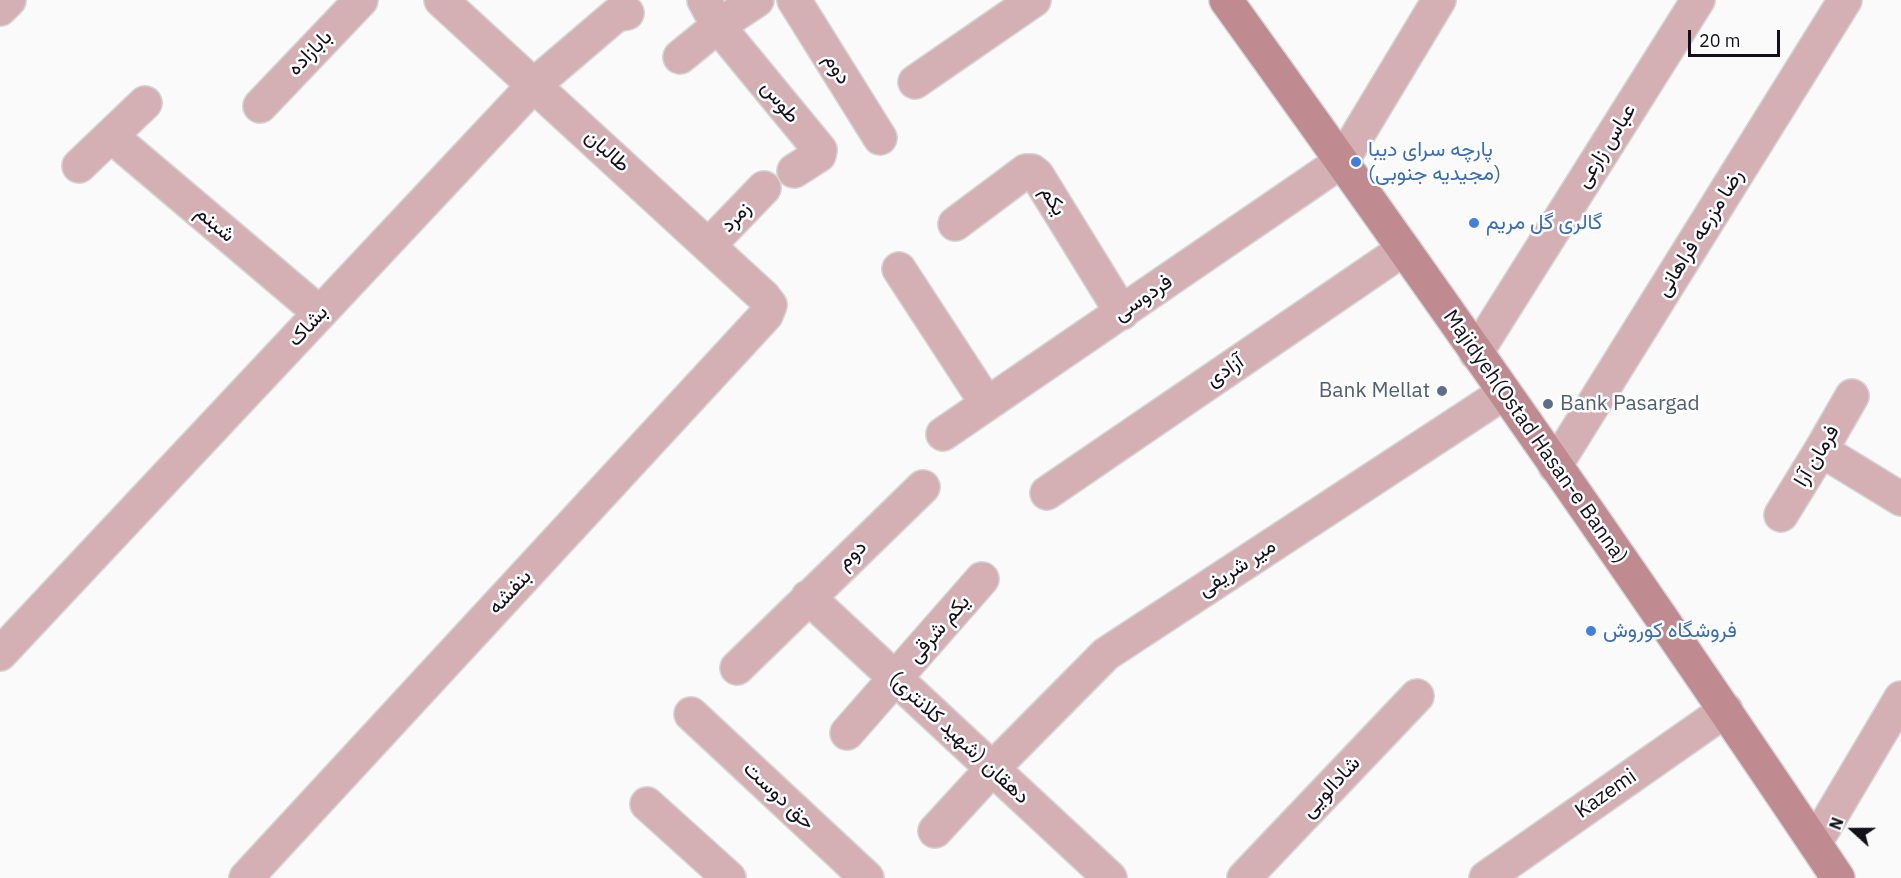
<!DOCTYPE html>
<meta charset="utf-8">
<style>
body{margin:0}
#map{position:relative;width:1901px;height:878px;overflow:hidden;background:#fafafa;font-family:"IBM Plex Sans",sans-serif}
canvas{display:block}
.north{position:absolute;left:1823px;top:800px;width:60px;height:60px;-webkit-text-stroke:4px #fff;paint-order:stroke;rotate:291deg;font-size:16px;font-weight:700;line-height:24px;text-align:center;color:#12101a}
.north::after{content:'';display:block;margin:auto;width:21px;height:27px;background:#12101a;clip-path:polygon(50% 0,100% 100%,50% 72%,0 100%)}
.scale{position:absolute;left:1688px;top:30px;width:92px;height:27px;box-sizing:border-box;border:3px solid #12101a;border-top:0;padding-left:8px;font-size:18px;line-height:21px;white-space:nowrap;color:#12101a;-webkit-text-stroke:4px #fff;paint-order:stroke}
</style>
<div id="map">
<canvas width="1901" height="878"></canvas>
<div class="north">N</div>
<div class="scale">20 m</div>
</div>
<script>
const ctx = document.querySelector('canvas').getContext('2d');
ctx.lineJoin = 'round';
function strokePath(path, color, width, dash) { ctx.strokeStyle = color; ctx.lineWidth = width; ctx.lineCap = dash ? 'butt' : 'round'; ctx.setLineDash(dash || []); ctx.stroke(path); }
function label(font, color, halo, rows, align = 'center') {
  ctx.font = font + ' "IBM Plex Sans",Vazirmatn,sans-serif'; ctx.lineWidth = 5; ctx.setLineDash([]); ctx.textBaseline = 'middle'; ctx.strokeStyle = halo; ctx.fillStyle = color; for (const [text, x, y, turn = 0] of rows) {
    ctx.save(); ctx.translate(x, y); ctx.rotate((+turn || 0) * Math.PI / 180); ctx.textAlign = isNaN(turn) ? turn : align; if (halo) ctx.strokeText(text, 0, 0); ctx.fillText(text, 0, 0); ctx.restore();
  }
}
const minor = new Path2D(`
 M704,0L718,26L820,150L819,155L794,171
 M794,0L880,138
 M0,9L9,0
 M680,57L718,26L757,0
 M915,82L1034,0
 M260,106L361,0
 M111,136L320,313
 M79,166L145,103
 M955,224L1026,171H1032L1037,175L1122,313
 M709,245L764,188
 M899,269L987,404
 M1476,353L1698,0
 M943,434L1342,161L1439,0
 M1821,450L1901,499
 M1555,466L1845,0
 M1047,493L1404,249
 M1781,515L1821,450L1852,396
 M808,597L1110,878
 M0,654L534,85L616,15L627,13
 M737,668L923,487
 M691,714L867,878
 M847,733L982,579
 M647,804L729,878
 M935,831L992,769L1106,654L1504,393
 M1815,843L1901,698
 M246,878L766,315L770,305L764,297L441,0
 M1244,878L1417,696
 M1486,878L1726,710`);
const secondary = new Path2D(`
 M1226,0C1434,289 1640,582 1838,878`);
const markers = [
 [1356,162,6,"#3f7fe0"],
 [1474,223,6,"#3f7fe0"],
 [1442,391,6,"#5c6f8a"],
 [1548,404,6,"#5c6f8a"],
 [1591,631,6,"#3f7fe0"]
];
const streetNames = [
 ["بابازاده",310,53,-46],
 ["دوم",837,69,58],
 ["طوس",780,102,51],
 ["عباس زارعی",1606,146,-58],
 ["طالبان",607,151,42],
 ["یکم",1053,201,59],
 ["زمرد",736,217,-46],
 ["شبنم",215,224,40],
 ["رضا مزرعه فراهانی",1700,233,-58],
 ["فردوسی",1143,298,-34],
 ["بشاک",308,326,-47],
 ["آزادی",1225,371,-34],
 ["Majidyeh(Ostad Hasan-e Banna)",1535,437,55],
 ["فرمان آرا",1817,456,-59],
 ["دوم",852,555,-44],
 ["میر شریفی",1237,568,-33],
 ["بنفشه",510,592,-47],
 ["یکم شرقی",939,629,-49],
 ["دهقان (شهید کلانتری)",959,738,43],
 ["شادالویی",1331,787,-47],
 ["Kazemi",1606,794,-35],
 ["حق دوست",779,796,43]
];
const shopNames = [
 ["پارچه سرای دیبا",1368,150],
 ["(مجیدیه جنوبی)",1368,174],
 ["گالری گل مریم",1486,223],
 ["فروشگاه کوروش",1603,631]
];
const serviceNames = [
 ["Bank Mellat",1430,391],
 ["Bank Pasargad",1560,404,"left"]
];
strokePath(minor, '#d5d5d6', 36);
strokePath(secondary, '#d5d5d6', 36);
strokePath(minor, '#d4afb3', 33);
strokePath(secondary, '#bf8a90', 33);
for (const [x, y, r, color] of markers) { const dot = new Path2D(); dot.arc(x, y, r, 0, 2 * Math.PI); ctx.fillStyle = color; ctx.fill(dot); strokePath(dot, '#fff', 2); }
label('21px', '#12101a', '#fff', streetNames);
label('21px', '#366cbe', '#fff', shopNames, 'left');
label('21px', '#4e5e75', '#fff', serviceNames, 'right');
</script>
